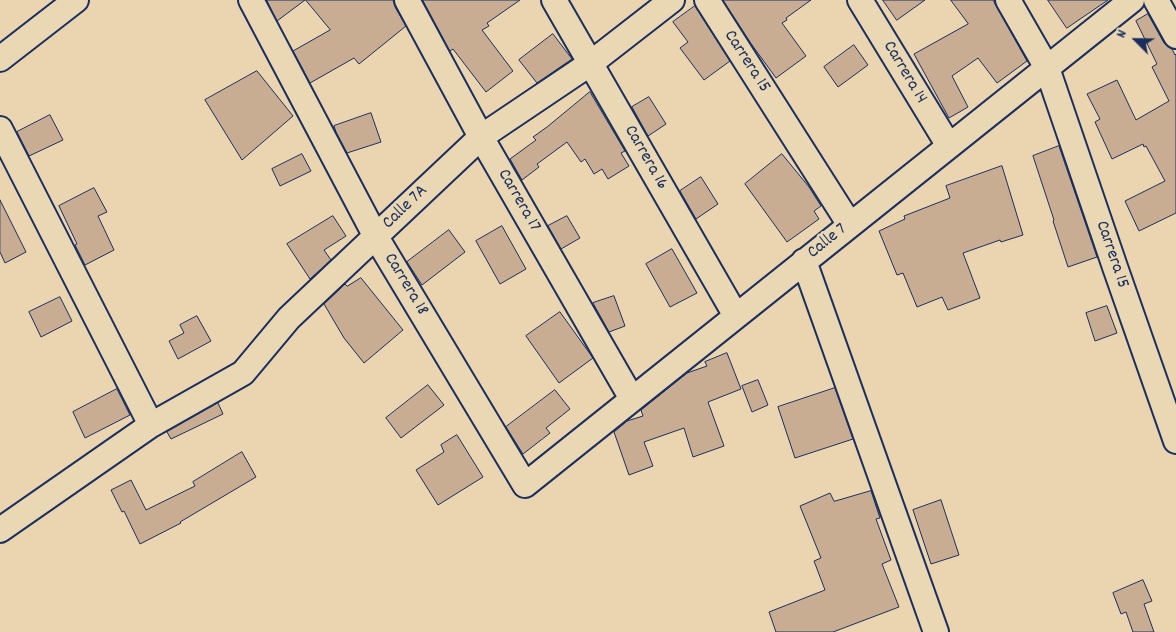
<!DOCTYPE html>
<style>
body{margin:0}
#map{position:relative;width:1176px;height:632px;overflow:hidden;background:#ebd5b1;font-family:Dekko,sans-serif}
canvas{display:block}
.north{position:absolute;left:1111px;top:15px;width:50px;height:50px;-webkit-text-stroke:4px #ead8b5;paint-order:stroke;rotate:293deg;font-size:14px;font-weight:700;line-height:20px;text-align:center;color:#1b2f5e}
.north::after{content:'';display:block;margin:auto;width:18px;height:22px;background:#1b2f5e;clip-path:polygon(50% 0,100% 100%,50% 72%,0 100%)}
</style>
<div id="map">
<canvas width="1176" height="632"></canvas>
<div class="north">N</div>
</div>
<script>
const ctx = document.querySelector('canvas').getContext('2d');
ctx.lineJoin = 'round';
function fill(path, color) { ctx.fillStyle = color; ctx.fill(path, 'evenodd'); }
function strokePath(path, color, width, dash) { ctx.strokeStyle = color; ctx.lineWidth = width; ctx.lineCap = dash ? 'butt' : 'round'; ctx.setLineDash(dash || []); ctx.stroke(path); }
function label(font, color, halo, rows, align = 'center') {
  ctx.font = font + ' Dekko,sans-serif'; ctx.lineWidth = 5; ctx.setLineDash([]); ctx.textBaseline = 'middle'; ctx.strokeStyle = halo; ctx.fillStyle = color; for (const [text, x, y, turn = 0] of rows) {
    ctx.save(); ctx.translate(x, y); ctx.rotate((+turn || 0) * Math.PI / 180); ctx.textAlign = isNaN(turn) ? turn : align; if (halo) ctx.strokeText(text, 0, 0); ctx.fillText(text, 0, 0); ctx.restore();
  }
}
const building = new Path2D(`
 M267,0H305L277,21Z
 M306,0H393L395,7L406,26L359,64L354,58L310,83L293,51L330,30Z
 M423,0H520L487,23L489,26L482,30L513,71L486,92L453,49L450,51Z
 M723,0H811L786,18L787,20L782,23L806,56L776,78L752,45Z
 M883,0H925L897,20Z
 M951,0H993L1027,61L997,83L978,58L952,76L968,107L949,118L914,54L968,24Z
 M1048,0H1108L1067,28Z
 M695,6L730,61L704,80L680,48L688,42L673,22Z
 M1148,14L1164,43L1169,47L1172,49L1175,55L1176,54V213L1139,231L1125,201L1165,181L1146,146L1144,147L1143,144L1112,159L1095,122L1100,119L1087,94L1117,80L1136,120L1169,101L1152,67L1157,64L1136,21Z
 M553,34L572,59L537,83L519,60Z
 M854,45L868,65L838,87L824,67Z
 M257,71L293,116L242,160L205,100Z
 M590,92L625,151L621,153L629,166L608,179L602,169L594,174L585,159L581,162L567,142L537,164L539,167L522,180L510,159L536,140L533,137L547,127Z
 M649,97L666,124L648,136L632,107Z
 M371,113L381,142L347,153L336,132L334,126Z
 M50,115L63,140L29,156L17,132Z
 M1059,146L1097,257L1068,267L1053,221L1054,220L1033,156Z
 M302,154L311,171L280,186L272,169Z
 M782,154L809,187L821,206L814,211L819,219L787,242L745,184Z
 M1002,166L1023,235L1001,242L1000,240L963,253L980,298L948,310L942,297L917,307L903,273L897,275L879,231L905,219L904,216L950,198L946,186Z
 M701,177L718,204L696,219L680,191Z
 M94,188L107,212L98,216L114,250L85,265L75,245L77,244L59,206Z
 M0,200L26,252L5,263L0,252Z
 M333,216L346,236L324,250L331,260L310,279L287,244Z
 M567,216L580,238L561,249L548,226Z
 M502,226L526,269L500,284L476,241Z
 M449,230L465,252L422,285L407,262Z
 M672,249L697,293L670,307L646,264Z
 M361,278L403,330L364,363L344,338L324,304L345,284L347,286Z
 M614,296L625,326L609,332L593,303Z
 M60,297L72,321L41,337L29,312Z
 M1107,306L1117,333L1095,341L1086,313Z
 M560,312L593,358L559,383L526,336Z
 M197,316L211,341L178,359L169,341L184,333L180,325Z
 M727,353L741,389L708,402L724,446L693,457L684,428L644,442L653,466L629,475L614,432L627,421L643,416L641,410L687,373L707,366L705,362Z
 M758,380L768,405L752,412L742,386Z
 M428,385L444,405L401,438L386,418Z
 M835,388L853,439L795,458L778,407Z
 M117,389L130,415L85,438L73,412Z
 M555,390L570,409L546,428L550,433L523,454L506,427Z
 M218,403L223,414L171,439L167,432Z
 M457,435L483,477L438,505L416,470L444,452L441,445Z
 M242,452L256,477L180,522L181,523L140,544L124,511L122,512L111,490L131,480L146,510L195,486L193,482Z
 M871,491L880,518L876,519L891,560L882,564L899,607L833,632H776L769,612L825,590L814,561L821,558L800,506L830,493L834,501Z
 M941,500L959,555L931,564L913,510Z
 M1143,580L1152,601L1144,604L1154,632H1133L1126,612L1121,614L1113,593Z`);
const minor = new Path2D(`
 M251,0L376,237L525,485L1132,0
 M407,0L481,137L632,399
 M554,0L736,316
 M707,0L850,225
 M860,0L949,146
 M1008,0L1047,68L1115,267L1176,441
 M1156,0L1176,36
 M0,59L76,0
 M0,129L151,425
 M804,261L936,632
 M0,530L151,425L243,373L289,318L481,137L591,63L672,0`);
const streetNames = [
 ["Carrera 15",746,62,57],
 ["Carrera 14",904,73,59],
 ["Carrera 16",645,158,60],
 ["Carrera 17",518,201,60],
 ["Calle 7A",406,208,-44],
 ["Calle 7",828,242,-39],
 ["Carrera 15",1111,255,71],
 ["Carrera 18",405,285,59]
];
fill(building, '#c8ad93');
strokePath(building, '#1b2f5e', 1);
strokePath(minor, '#1b2f5e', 28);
strokePath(minor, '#ead8b5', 24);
label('18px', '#1b2f5e', '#ead8b5', streetNames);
</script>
